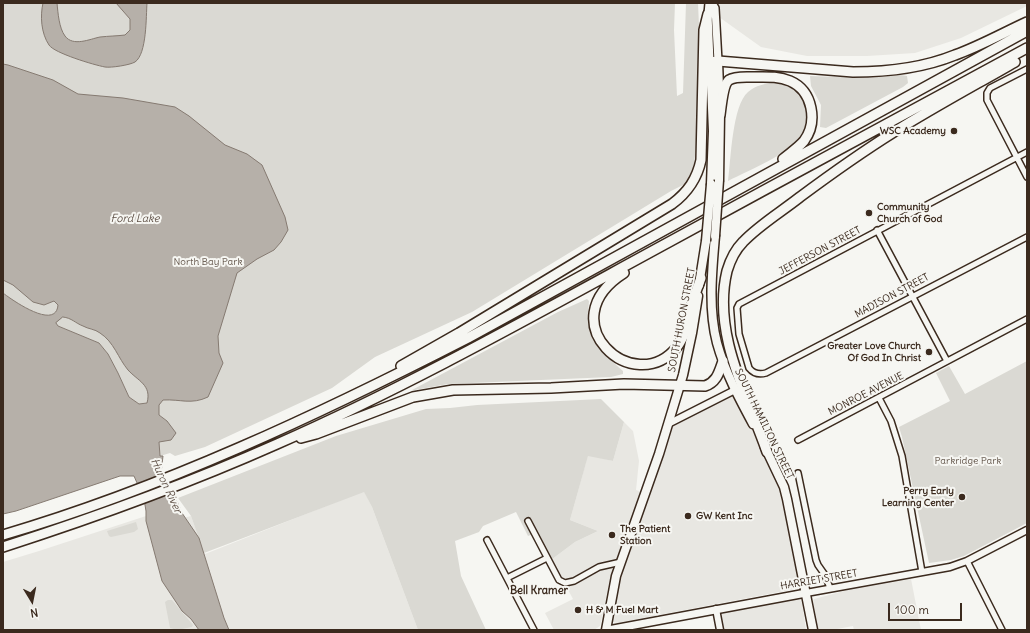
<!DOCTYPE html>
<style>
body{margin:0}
#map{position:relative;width:1030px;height:633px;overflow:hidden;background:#f6f6f2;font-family:Delius,sans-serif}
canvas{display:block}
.frame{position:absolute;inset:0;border:4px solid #3b2a1e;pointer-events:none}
.north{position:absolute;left:12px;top:581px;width:40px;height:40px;-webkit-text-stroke:3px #f6f6f2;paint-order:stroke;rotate:170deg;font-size:11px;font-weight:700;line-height:16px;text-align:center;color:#3b2a1e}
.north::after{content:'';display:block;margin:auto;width:14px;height:18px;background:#3b2a1e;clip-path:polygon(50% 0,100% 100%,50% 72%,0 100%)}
.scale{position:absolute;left:888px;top:603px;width:74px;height:18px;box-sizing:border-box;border:2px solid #3b2a1e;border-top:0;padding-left:5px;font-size:12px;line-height:14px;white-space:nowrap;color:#3b2a1e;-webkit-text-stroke:3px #f6f6f2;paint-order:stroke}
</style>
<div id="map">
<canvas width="1030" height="633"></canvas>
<div class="frame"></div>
<div class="north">N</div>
<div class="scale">100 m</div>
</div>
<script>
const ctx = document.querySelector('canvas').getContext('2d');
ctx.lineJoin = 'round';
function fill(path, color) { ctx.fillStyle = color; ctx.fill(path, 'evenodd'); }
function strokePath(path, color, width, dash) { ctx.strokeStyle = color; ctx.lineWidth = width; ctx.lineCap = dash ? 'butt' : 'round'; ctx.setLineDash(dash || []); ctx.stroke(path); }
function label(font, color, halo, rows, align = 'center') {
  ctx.font = font + ' Delius,sans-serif'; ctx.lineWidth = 4; ctx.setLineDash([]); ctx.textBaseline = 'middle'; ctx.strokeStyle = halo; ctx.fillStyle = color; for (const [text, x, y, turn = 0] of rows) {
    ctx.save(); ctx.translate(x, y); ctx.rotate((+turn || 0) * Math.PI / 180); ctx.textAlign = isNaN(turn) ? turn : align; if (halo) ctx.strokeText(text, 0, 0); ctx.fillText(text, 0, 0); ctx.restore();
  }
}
const built = new Path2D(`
 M717,3H1027V6L961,38L915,53L867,56H807L761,47L719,17Z
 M730,395L735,397L741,406L781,491L787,511L800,584L795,589L617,623L613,622L612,620L620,579L672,428L684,418Z
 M624,422L633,431L639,461L636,490L642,492L618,555L609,583L601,622L600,626L594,630H554L545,613L573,599L566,586V582L562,579L551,560L575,542L598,531L570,520L588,455L613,461Z
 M364,491L372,507L418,630H3V562L39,551L146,516L168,522L191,516L205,554Z
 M911,579L921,630H854L853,626L832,630H818L813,601L814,599L848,590Z
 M797,599L800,600L802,603L806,630H722L720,615L725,612Z`);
const green = new Path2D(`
 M3,3H675L674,30L677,96L683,93L686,3H698L699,26L696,148L693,172L683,185L671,191L472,312L375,357L332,388L205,447L175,456L170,453L160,456L159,442L167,421L159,415L147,403L139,404L129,397L118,373L108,354L99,343L58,326C53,315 37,314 27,309C19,306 10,299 3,293Z
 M901,75L907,76L908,83L903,87L826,128L820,127L821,105L811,86L810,76L865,78Z
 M774,82C788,86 807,92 807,110C807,114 808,120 807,125C803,149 749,170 728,181C731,160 732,106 748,92C756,85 765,84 774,82Z
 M587,299L589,301C585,334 600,351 623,371V374L611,377L448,384L415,390H412L558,312Z
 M1027,361V523L964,556L951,560L929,563L902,437L899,427L950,401L936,373L949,366L965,394Z
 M601,399L624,422L613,461L588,456L570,520L598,531L575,542L551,560L536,533L528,536L516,512L483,526L479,532L455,541L461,576L486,630H418L372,507L364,492L204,553L191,516L178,498L336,436L426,409L450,408L477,405Z
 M136,522L138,529L134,532L111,537L109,536L107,531Z
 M168,600H172L193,625L192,627L177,630L170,628L165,602Z`);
const water = new Path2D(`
 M43,3H57C58,13 59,28 65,36C73,47 90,39 100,37C109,36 117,36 125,35L130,30V19L116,3H147C146,16 147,54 135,62C130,65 111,68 105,67C94,65 54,53 49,45C41,33 40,16 43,3Z
 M3,64L8,65L53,80L78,94L123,98L175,107L189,116L225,145L247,154L262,165L285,217L288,230L281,242L274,250L257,259L237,273L218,336L219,353L223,363L208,397C191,405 181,399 163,400L159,405V415L167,421L176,433L171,440L159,442L160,456H163L161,473L171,496L177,501L182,513L199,538L224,618L229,630H199L191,619L182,611L162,581L146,521V511L144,499L134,476H120L16,511L3,514V293C12,300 56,331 58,305L54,301L44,305L33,302L13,285L3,280ZM63,317C72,318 75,323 83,326C88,329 95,329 100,333C114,342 118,358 128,370C138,381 152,385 147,403L139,404L129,397L118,373L108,354L99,343L58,326L56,323Z`);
const minor = new Path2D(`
 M1027,69L990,88L987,93V100L1027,177
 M1027,152L739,304L737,308L739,334L749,368C753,373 759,375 766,373L1027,237
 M877,230L947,361
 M879,398L891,421L902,456L922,572
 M798,440L1027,319
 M798,473L816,560L818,565L825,575L830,588
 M528,521L559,580L565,583L574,581L599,567L621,562
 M487,540L534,630
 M967,561L1002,630
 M507,578L547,558`);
const tertiary = new Path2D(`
 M668,424L735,390
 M806,593L950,567L967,561L1027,530
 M716,609L720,630`);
const secondary = new Path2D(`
 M709,3L708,14L710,62
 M712,3L715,8L718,61
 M608,630L806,593`);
const primary = new Path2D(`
 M718,61L720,115L719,180
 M710,62L713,131L711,184
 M715,236C712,271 708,308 717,343C725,372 739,398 753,424
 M699,285L706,241
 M765,447L784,487L787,499L813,630
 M606,630L616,576L659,454L683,375L692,333L698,296`);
const motorway = new Path2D(`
 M710,62L718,61L853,72C888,72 923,68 955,55C980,46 1003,33 1027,22
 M720,115C721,108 723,84 729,80C735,76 746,77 753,77C766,77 778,76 790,81C813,91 818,122 804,141C798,148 790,153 783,159
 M624,273C548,321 634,400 677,347C686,335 688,321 691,307C694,297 697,288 701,278
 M401,366L459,333L672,204C688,192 697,179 701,160L704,30L708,14
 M301,438L316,434L413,397L453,390L551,388L624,384L705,386C717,382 719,372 723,361
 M767,452C747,395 712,333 727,271C730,261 735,250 743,242C759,225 781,212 800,197C831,174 862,152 894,132C934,107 975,85 1015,62
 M3,535C163,488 320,414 468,338L1027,31
 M3,547C96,517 187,484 277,444C411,385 540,312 669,242C788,177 907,113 1027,48`);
const primaryBridge = new Path2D(`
 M715,236L719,180
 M706,241L711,184`);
const markers = [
 [954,131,4,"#3b2a1e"],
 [869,213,4,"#3b2a1e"],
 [929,352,4,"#3b2a1e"],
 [962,497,4,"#3b2a1e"],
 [688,516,4,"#3b2a1e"],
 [612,535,4,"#3b2a1e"],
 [578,610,4,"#3b2a1e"]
];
const poiNames = [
 ["WSC Academy",946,131,"right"],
 ["Community",877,207],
 ["Church of God",877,219],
 ["Greater Love Church",921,346,"right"],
 ["Of God In Christ",921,358,"right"],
 ["Perry Early",954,491,"right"],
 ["Learning Center",954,503,"right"],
 ["GW Kent Inc",696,516],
 ["The Patient",620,529],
 ["Station",620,541],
 ["H & M Fuel Mart",586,610]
];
const streetNames = [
 ["JEFFERSON STREET",820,251,-28],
 ["MADISON STREET",892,296,-28],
 ["SOUTH HURON STREET",682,320,-79],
 ["MONROE AVENUE",866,394,-27],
 ["SOUTH HAMILTON STREET",764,424,64],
 ["HARRIET STREET",819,580,-10]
];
const parkNames = [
 ["North Bay Park",208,262],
 ["Parkridge Park",968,461]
];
const waterNames = [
 ["Ford Lake",135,219],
 ["Huron River",166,486,65]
];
const neighbourhoodNames = [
 ["Bell Kramer",539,591]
];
fill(built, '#e8e7e2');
fill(green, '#dad9d3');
fill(water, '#b6b0a9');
strokePath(water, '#857a71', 1);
strokePath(minor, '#3b2a1e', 8);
strokePath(tertiary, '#3b2a1e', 9);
strokePath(secondary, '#3b2a1e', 10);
strokePath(primary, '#3b2a1e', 11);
strokePath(motorway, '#3b2a1e', 12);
strokePath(minor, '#f6f6f2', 5);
strokePath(tertiary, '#f6f6f2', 6);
strokePath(secondary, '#f6f6f2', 7);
strokePath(primary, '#f6f6f2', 8);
strokePath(motorway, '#f6f6f2', 9);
strokePath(primaryBridge, '#3b2a1e', 11, []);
strokePath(primaryBridge, '#f6f6f2', 8);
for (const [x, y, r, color] of markers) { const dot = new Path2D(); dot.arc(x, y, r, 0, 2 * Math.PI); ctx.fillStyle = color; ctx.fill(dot); strokePath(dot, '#f6f6f2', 1.5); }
label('bold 10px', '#3b2a1e', '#f6f6f2', poiNames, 'left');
label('10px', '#3b2a1e', '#f6f6f2', streetNames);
label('10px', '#63564b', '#f6f6f2', parkNames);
label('italic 11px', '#605248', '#f6f6f2', waterNames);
label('bold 11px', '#3b2a1e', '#f6f6f2', neighbourhoodNames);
</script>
